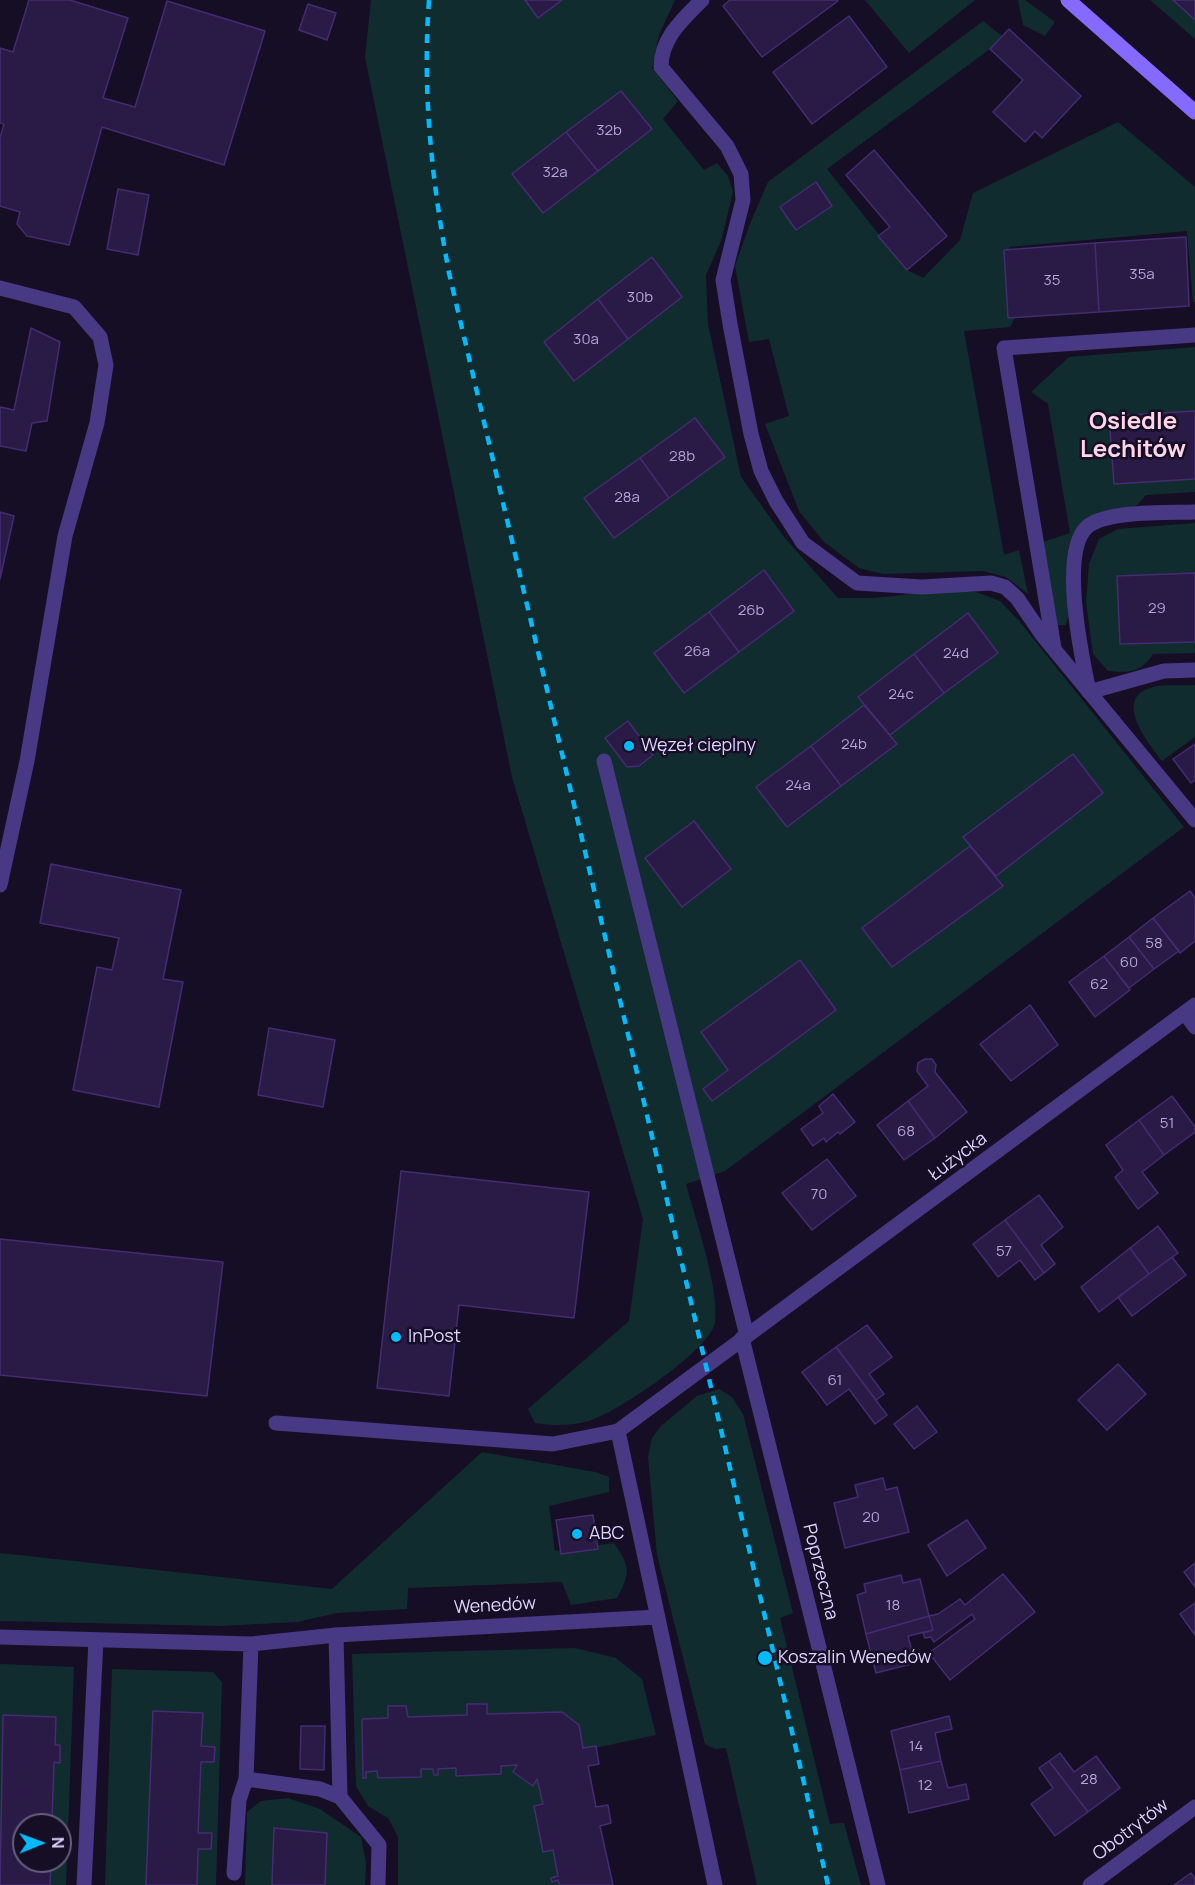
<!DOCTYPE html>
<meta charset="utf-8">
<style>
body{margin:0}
#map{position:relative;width:1195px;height:1885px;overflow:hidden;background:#160e25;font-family:Manrope,sans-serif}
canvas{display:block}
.north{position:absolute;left:12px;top:1813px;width:60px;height:60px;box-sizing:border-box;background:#160e25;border:2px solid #665d7c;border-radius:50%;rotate:89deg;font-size:16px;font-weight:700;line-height:24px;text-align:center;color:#dfd3ff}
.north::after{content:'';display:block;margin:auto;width:21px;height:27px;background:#00bcfe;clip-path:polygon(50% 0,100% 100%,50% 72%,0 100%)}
</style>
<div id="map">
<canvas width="1195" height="1885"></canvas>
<div class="north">N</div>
</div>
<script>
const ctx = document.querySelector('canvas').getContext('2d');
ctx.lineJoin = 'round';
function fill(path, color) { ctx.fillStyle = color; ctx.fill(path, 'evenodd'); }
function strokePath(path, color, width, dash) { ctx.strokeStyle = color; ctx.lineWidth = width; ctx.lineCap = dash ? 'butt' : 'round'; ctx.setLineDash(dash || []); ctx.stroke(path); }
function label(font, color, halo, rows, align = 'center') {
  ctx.font = font + ' Manrope,sans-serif'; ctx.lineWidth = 5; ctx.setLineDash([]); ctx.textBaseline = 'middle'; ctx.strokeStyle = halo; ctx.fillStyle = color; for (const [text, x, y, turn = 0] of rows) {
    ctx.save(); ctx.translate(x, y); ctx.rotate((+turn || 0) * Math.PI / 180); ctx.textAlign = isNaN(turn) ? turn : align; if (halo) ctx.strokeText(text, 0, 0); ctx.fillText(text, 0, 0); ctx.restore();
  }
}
const green = new Path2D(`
 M371,0H675L659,35L652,68L678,101L663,119L704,170L717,163L728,176L733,192L721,241L706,275L708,324L741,477L784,537L838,598H874L940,591L976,592L1000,601L1020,622L1184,827L725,1171L686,1184C695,1218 720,1290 715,1322C712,1349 616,1413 589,1421C571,1426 553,1426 535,1423L528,1409L629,1321L643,1219L512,777L365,57Z
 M865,0H975L909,53Z
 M1018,0H1025L1055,22L1045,36L1023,25Z
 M1150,0H1195V39Z
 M983,21L1002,36L990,49L827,169L907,270L923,278L960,240L973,193L1118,122L1195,187V302H1193L1187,231L1009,247L1015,318L1010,327L964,331L1004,555L1019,550L1028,594L1006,577L983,571L883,574L859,568L824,542L799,511L765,424L789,416L769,339L749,342L735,266L749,226L768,182Z
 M1195,347V492L1146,495L1136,506L1091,518L1066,625H1057L1043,542L1070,533L1048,404L1031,392L1069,357Z
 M1195,523V653L1153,654C1141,673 1129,673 1108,671L1093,654L1086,602L1089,564L1099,539L1118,529Z
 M1195,685V737L1162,761C1148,742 1111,698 1153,687C1166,684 1182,686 1195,685Z
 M719,1389L732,1397L743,1414L793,1613L780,1618L830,1824L844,1823L861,1885H757L726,1748L715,1749L705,1744L657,1555L648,1457L652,1438L661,1426L697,1396Z
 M482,1452L595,1472L609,1477V1492L549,1506L555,1551L614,1543C630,1566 631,1573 617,1598L571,1605L562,1582L408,1588L407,1609L337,1613L297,1622L220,1626L0,1621V1553L332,1589Z
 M575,1648L616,1658L642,1679L656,1735L576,1752L603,1885H398V1837L388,1818L368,1806L356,1786L352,1654Z
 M0,1664L74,1667L66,1885H0ZM24,1825H60V1861H24Z
 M112,1669L213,1672L222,1682L216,1885H105Z
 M288,1798L320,1809L361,1837L366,1863L365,1885H245L247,1812L261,1801Z`);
const building = new Path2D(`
 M29,0H70L128,18L103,98L135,107L167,1L265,31L224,165L102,127L69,245L27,236L17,224L20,212L0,206V138L4,124L0,123V48L13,52Z
 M525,0H562L538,18Z
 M730,0H837L838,1L762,57L723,6Z
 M1173,0H1195V20Z
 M308,4L336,13L327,40L299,30Z
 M849,16L887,67L812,124L773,72Z
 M1009,29L1081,96L1042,138L1035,131L1025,142L993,112L1023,80L990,49Z
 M621,91L652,129L598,171L566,132Z
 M566,132L598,171L543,213L512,174Z
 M874,150L947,236L907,270L878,236L890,227L846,175Z
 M816,182L832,206L796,230L780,207Z
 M118,189L149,195L138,255L107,249Z
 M1186,237L1189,306L1099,312L1095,243Z
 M1095,243L1099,312L1008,318L1004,250Z
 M652,257L682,297L628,339L598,299Z
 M598,299L628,339L574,381L544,342Z
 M31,328L60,342L47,421L32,423L26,451L0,446V407L14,410Z
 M1195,411V479L1114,484L1109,416Z
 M695,418L725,457L669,498L640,458Z
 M640,458L669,498L614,538L584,498Z
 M0,512L14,516L0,579Z
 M764,570L794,611L739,652L709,612Z
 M1195,573V642L1120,644L1117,576Z
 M709,612L739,652L684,693L654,653Z
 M968,613L998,653L944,693L914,654Z
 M914,654L944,693L890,735L858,697Z
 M864,705L897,744L841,786L811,746Z
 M628,721L653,755L639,766L627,767L605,738Z
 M1195,744V780L1191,783L1173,759Z
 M811,746L841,786L787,827L756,787Z
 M1073,754L1103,793L996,876L963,837Z
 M694,821L731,869L682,907L645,858Z
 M970,846L1003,886L892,967L862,928Z
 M51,864L181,890L163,979L183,982L159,1107L73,1090L97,967L112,970L119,938L40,923Z
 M1190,891L1195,898V941L1180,953L1153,918Z
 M1153,918L1179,951L1154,969L1129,937Z
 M1129,937L1154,969L1129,988L1104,956Z
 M1104,956L1130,990L1095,1017L1069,982Z
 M800,960L836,1010L712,1101L703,1089L728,1070L701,1032Z
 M1030,1005L1058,1045L1011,1081L980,1044Z
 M269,1028L335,1040L323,1107L258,1095Z
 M925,1059H932L936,1065L935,1072L967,1112L935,1138L908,1101L928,1086L917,1071L918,1063Z
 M833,1094L855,1122L840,1134L838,1132L826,1142L824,1138L813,1146L801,1129L823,1113L819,1106Z
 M1172,1096L1195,1127V1132L1164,1155L1139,1120Z
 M908,1101L935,1138L904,1160L877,1125Z
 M1139,1120L1164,1155L1142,1172L1158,1193L1138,1209L1115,1177L1123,1170L1106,1145Z
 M827,1159L856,1196L812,1230L782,1193Z
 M401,1171L589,1192L574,1318L459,1305L449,1396L377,1388Z
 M1039,1195L1063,1227L1041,1245L1055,1264L1044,1273L1005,1220Z
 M1005,1220L1044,1273L1035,1280L1020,1260L998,1277L973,1244Z
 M1158,1226L1178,1253L1149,1274L1130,1248Z
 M0,1239L223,1262L207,1396L0,1375Z
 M1130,1248L1149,1274L1099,1312L1081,1287Z
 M1172,1257L1186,1275L1132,1316L1118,1297Z
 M867,1325L892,1357L869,1374L884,1394L876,1400L836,1347Z
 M836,1347L887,1415L875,1424L849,1389L827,1405L802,1372Z
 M1118,1364L1146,1394L1107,1430L1078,1400Z
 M917,1406L937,1432L914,1449L894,1424Z
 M883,1478L886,1490L897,1487L909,1532L845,1548L834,1503L858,1497L855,1485Z
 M593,1515L598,1549L561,1554L556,1520Z
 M967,1520L986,1548L947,1576L928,1545Z
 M1195,1563V1587L1184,1572Z
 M1003,1574L1035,1612L950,1680L929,1653L975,1619L972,1614L934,1642L931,1637L925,1638L923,1633L933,1630L929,1616L938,1614L960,1599L965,1605Z
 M901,1575L903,1583L920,1579L929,1616L866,1634L857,1595L866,1592L864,1584Z
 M1195,1603V1635L1180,1614Z
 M929,1616L933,1630L908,1636L915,1663L876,1673L866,1634Z
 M467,1704H487V1714L562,1712L579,1725L583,1748L596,1746L599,1764L588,1766L596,1807L608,1805L611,1823L600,1826L613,1885H560L558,1880L552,1882L551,1878L558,1876L553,1850L543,1852L534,1806L543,1804L537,1779L533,1786L513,1772L517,1765L501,1766V1774L456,1776V1768L438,1769V1775H434L433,1769H421V1777L378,1778L377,1771L366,1772V1778H363L362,1719L388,1718V1706H406L408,1717L467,1715Z
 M153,1711L203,1713L201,1746L215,1747L214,1762H201L198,1833H212L211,1849H198L197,1885H146Z
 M3,1715L56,1717L55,1745H60V1763L54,1762L52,1820H58V1825H24V1861H51L50,1885H0Z
 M949,1716L952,1729L935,1733L941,1761L900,1770L891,1731Z
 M301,1726H325L324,1770L300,1769Z
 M1060,1753L1074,1772L1096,1756L1120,1788L1088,1812L1049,1761Z
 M941,1761L948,1788L966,1784L969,1799L909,1813L900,1770Z
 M1049,1761L1088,1812L1055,1836L1031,1804L1053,1788L1039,1768Z
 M274,1828L327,1833L325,1885H272Z
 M1191,1873L1195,1879V1885H1174Z`);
const lane = new Path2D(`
 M0,288L74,307L100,337L106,365L97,423L65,536L27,761L0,885
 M1195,512C1170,513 1106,510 1087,527C1059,553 1082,658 1089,692L1164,671L1195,670
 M1054,648L1004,348L1195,335
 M604,761L747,1336
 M276,1423L553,1444L618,1431
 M336,1635L340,1797`);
const street = new Path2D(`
 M702,0C683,19 661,38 661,67L727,146L741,174L743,200L723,280L730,324L751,434L761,471L776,501L803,543L857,583L922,587L991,583L1005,587L1017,598L1043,636L1195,820
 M1185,1013L1195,1027
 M742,1338L878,1885
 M0,1637L251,1644L336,1635L657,1617
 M251,1644L246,1779L320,1789L340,1797L379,1845L378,1885
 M234,1873L239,1800L246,1779
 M84,1885L96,1640
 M715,1885L618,1431L1195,1005
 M1090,1885L1195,1807`);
const secondary = new Path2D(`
 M1068,0L1195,112`);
const rail = new Path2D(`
 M429,0C422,93 432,182 449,273L828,1885`);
const markers = [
 [629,746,6,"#00bcfe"],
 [396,1337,6,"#00bcfe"],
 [577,1534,6,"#00bcfe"],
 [765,1658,8,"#00bcfe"]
];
const numberNames = [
 ["32b",609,131],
 ["32a",555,173],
 ["35a",1142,275],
 ["35",1052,281],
 ["30b",640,298],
 ["30a",586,340],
 ["28b",682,457],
 ["28a",627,498],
 ["29",1157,609],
 ["26b",751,611],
 ["26a",697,652],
 ["24d",956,654],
 ["24c",901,695],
 ["24b",854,745],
 ["24a",798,786],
 ["58",1154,944],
 ["60",1129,963],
 ["62",1099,985],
 ["51",1167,1124],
 ["68",906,1132],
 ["70",819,1195],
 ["57",1004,1252],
 ["61",835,1381],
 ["20",871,1518],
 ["18",893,1606],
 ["14",916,1747],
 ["28",1089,1780],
 ["12",925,1786]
];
const poiNames = [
 ["Węzeł cieplny",641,746],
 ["InPost",408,1337],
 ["ABC",589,1534],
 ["Koszalin Wenedów",778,1658]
];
const streetNames = [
 ["Łużycka",958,1157,-37],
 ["Poprzeczna",820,1572,76],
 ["Wenedów",495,1606,-3],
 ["Obotrytów",1131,1830,-37]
];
const districtNames = [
 ["Osiedle",1133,422],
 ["Lechitów",1133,450]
];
fill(green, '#112c2f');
fill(building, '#2a1a46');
strokePath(building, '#452c72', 1.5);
strokePath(lane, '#483985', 15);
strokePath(street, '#483985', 15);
strokePath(secondary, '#856aff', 15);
strokePath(rail, '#00bcfe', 4.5, [9, 8]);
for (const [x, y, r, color] of markers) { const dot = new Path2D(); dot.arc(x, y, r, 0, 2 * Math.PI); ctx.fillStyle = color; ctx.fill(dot); strokePath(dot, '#160e25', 2); }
label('15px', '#b2a5d1', null, numberNames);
label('18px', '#dfd3ff', '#160e25', poiNames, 'left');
label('18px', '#dfd3ff', '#160e25', streetNames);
label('bold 24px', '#ffd5e9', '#160e25', districtNames);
</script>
